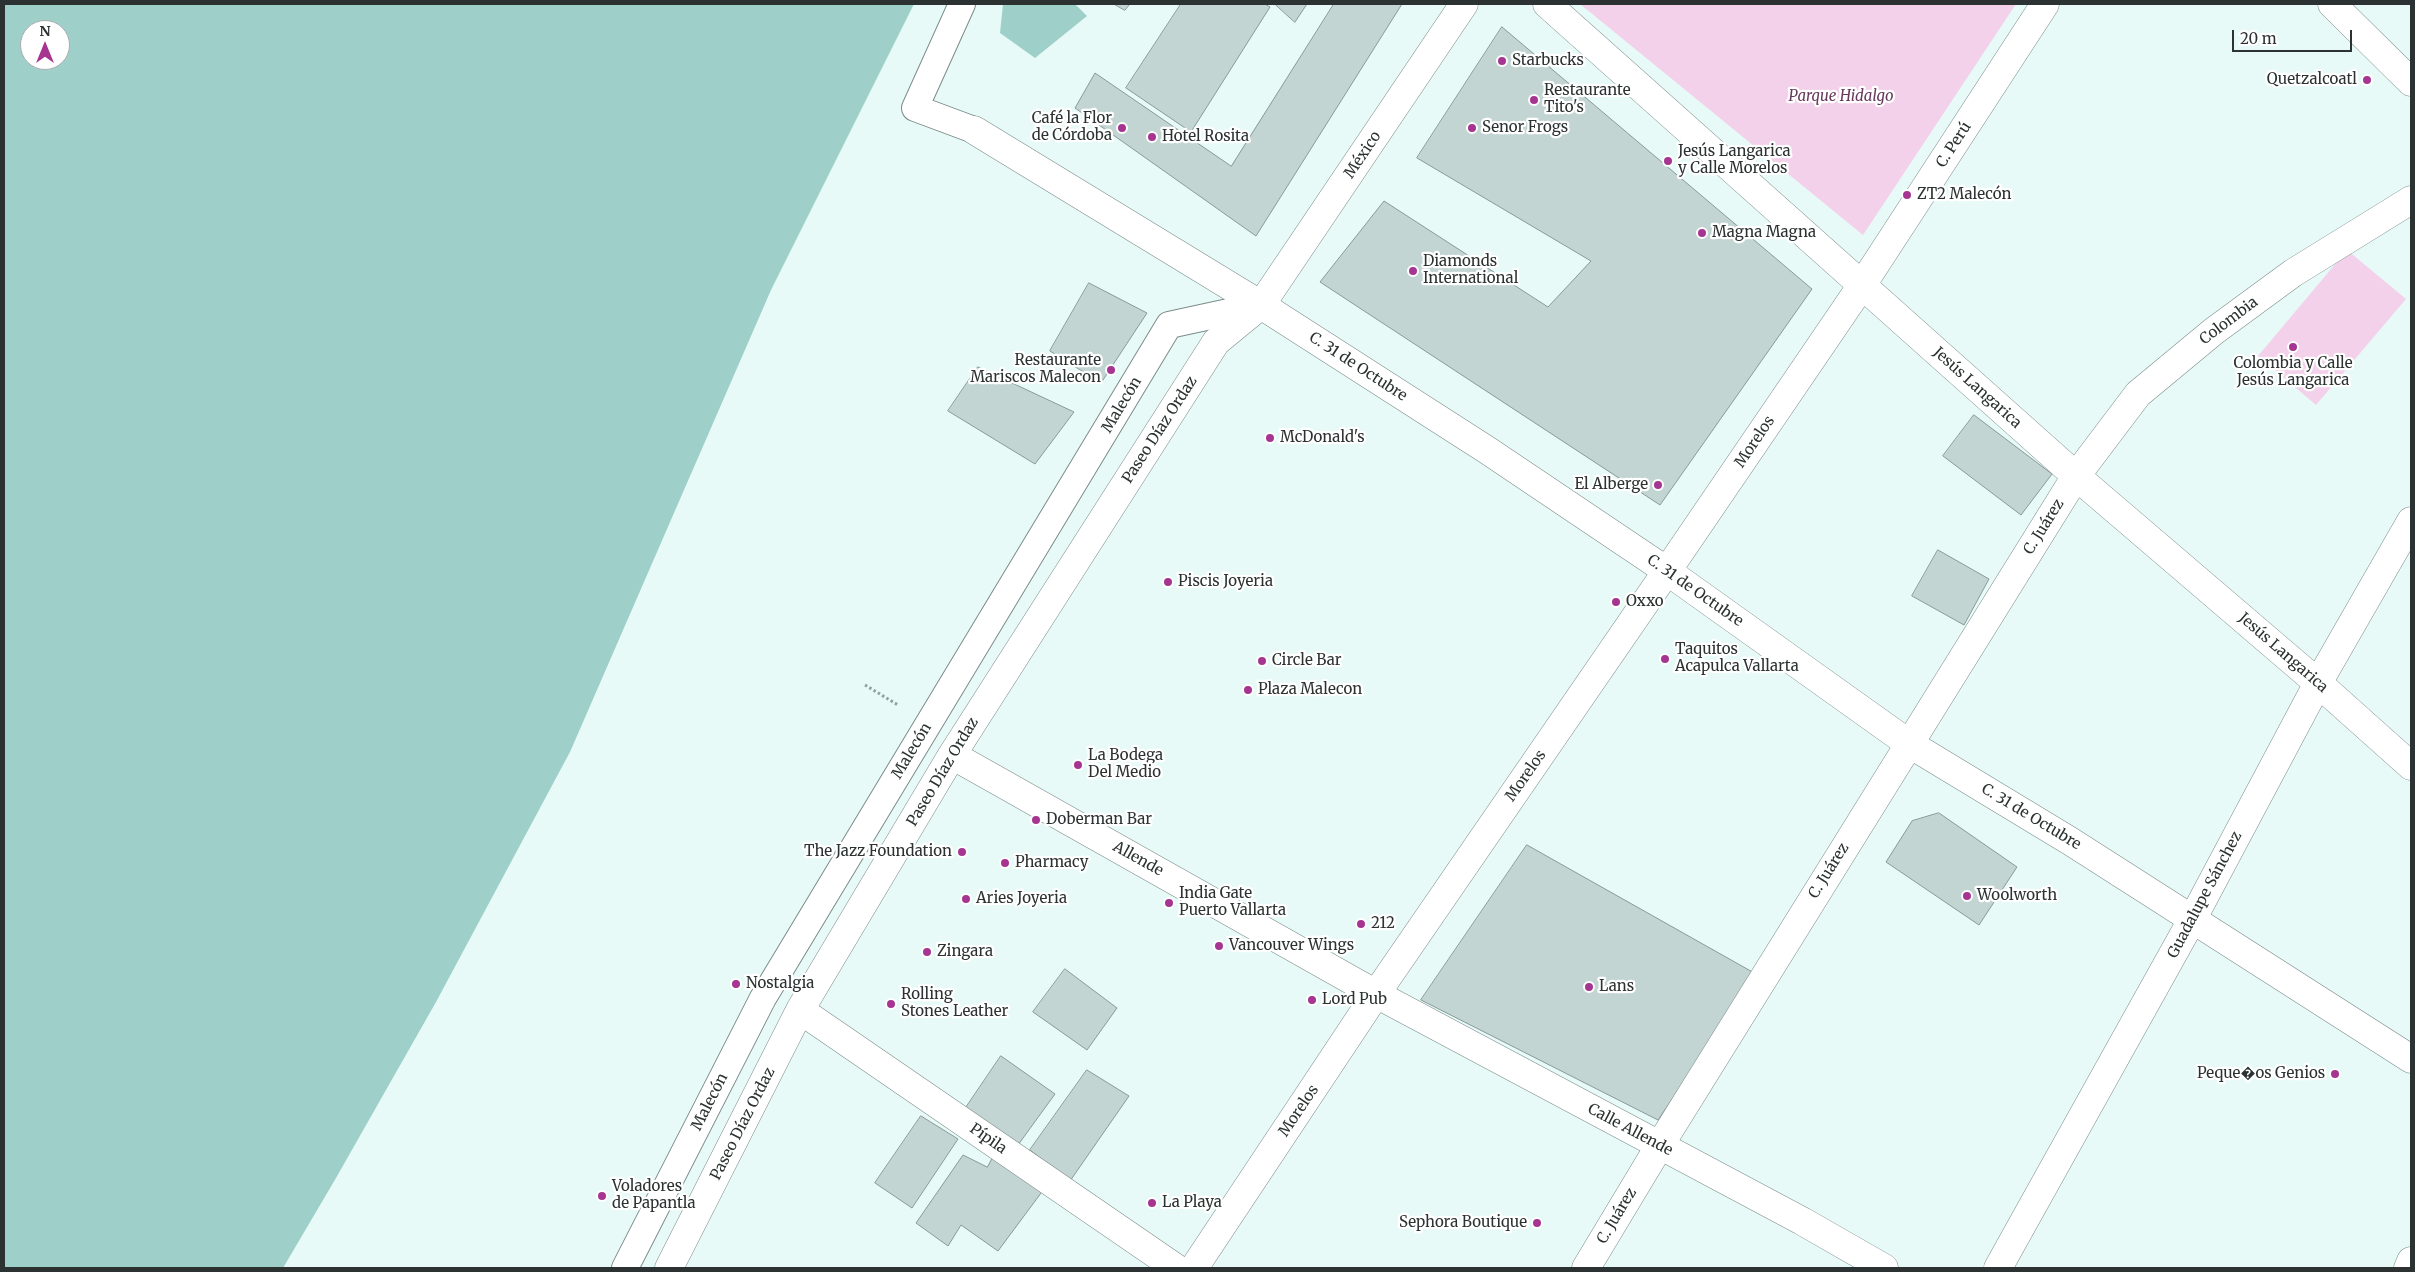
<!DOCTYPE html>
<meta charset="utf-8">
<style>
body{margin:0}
#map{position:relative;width:2415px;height:1272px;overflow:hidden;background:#e7faf7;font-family:Merriweather,serif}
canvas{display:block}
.frame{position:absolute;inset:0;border:5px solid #2b3231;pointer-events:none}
.north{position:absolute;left:20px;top:20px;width:50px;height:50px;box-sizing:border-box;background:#fff;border:1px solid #aaadad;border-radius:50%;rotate:0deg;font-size:14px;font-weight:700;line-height:20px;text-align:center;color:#2b3231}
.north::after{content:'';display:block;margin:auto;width:18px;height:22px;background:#a63591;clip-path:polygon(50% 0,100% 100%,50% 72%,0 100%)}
.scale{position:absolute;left:2232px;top:30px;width:120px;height:22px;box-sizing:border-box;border:2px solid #2b3231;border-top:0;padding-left:6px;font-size:15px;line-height:18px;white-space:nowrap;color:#2b3231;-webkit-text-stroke:4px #fff;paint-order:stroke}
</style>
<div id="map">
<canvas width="2415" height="1272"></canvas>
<div class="frame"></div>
<div class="north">N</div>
<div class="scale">20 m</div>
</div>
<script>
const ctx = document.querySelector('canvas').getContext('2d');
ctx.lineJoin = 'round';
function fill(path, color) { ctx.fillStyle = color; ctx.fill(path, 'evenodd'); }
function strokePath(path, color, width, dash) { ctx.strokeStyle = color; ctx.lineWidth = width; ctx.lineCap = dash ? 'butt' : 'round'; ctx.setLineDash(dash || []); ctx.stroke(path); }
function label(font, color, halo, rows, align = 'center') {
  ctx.font = font + ' Merriweather,serif'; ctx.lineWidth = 4.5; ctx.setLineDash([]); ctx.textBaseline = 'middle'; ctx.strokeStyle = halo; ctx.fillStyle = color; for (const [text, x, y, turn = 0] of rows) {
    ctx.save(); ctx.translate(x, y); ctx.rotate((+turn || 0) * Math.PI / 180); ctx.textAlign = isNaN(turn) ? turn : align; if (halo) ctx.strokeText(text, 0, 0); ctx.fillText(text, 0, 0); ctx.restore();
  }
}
const green = new Path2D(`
 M1580,4H2016L1863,235Z
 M2347,250L2406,299L2316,405L2258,356Z`);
const water = new Path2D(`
 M4,4H914L771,290L570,752L436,1002L336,1178L283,1268H4ZM30,30H60V60H30Z
 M1003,4H1075L1087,16L1035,58L1000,33Z`);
const building = new Path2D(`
 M1114,4H1130L1125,10Z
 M1181,4H1265L1270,7L1191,132L1126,88Z
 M1275,4H1307L1295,22Z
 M1334,4H1402L1256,236L1075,108L1095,73L1231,166Z
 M1502,27L1812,289L1660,505L1320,282L1384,201L1548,307L1591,261L1417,158Z
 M1089,283L1147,313L1101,383L1050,351Z
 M978,367L1074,412L1035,464L948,411Z
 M1974,415L2052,474L2021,515L1943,456Z
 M1938,550L1989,579L1964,625L1912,596Z
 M1939,813L2017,867L1979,925L1886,862L1912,821Z
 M1527,845L1756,974L1658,1120L1421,1000Z
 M1065,969L1117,1008L1087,1050L1033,1012Z
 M1001,1056L1055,1094L1018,1145L965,1109Z
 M1087,1070L1129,1096L1070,1181L1030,1150Z
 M921,1116L958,1139L912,1208L875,1183Z
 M997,1150L1047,1185L998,1251L961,1225L948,1246L916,1223L963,1155L987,1167Z`);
const path = new Path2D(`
 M865,685L898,705`);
const pedestrian = new Path2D(`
 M962,4L915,108L974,130
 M625,1268L763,998L1169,325L1261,305`);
const minor = new Path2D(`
 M1547,4L2076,476L2318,683L2411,766
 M2332,4L2411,82
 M952,755L1376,994
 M800,1010L1176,1268
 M669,1268L800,1010L952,755L1216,342L1261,305L974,130
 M1998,1268L2193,918L2318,683L2411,521
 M2408,1268L2411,1261`);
const tertiary = new Path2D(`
 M2045,4L1862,285L1667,571L1908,743L2070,841L2411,1059
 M1376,994L1802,1221L1884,1268`);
const secondary = new Path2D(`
 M1194,1268L1376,994L1667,571L1487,450L1261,305L1464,4
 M1586,1268L1660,1145L2076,476L2138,394L2214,331L2293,273L2411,200`);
const markers = [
 [1502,61,5,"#a63591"],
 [2367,80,5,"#a63591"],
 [1534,100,5,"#a63591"],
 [1122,128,5,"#a63591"],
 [1472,128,5,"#a63591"],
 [1152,137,5,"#a63591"],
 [1668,161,5,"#a63591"],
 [1907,195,5,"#a63591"],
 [1702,233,5,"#a63591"],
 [1413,271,5,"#a63591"],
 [2293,347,5,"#a63591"],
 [1111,370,5,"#a63591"],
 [1270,438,5,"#a63591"],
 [1658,485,5,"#a63591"],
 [1168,582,5,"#a63591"],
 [1616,602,5,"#a63591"],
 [1665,659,5,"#a63591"],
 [1262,661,5,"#a63591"],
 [1248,690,5,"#a63591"],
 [1078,765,5,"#a63591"],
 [1036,820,5,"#a63591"],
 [962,852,5,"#a63591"],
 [1005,863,5,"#a63591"],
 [1967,896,5,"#a63591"],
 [966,899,5,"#a63591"],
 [1169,903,5,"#a63591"],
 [1361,924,5,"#a63591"],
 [1219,946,5,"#a63591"],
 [927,952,5,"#a63591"],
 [736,984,5,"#a63591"],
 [1589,987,5,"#a63591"],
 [1312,1000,5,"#a63591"],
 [891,1004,5,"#a63591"],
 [2335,1074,5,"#a63591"],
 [602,1196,5,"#a63591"],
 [1152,1203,5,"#a63591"],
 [1537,1223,5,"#a63591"]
];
const poiNames = [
 ["Starbucks",1512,61],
 ["Quetzalcoatl",2357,80,"right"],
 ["Restaurante",1544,91],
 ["Tito's",1544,108],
 ["Café la Flor",1112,119,"right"],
 ["de Córdoba",1112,136,"right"],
 ["Senor Frogs",1482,128],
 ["Hotel Rosita",1162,137],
 ["Jesús Langarica",1678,152],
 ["y Calle Morelos",1678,169],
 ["ZT2 Malecón",1917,195],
 ["Magna Magna",1712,233],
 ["Diamonds",1423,262],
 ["International",1423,279],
 ["Restaurante",1101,361,"right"],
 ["Mariscos Malecon",1101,378,"right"],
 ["Colombia y Calle",2293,364,"center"],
 ["Jesús Langarica",2293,381,"center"],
 ["McDonald's",1280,438],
 ["El Alberge",1648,485,"right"],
 ["Piscis Joyeria",1178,582],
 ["Oxxo",1626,602],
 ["Taquitos",1675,650],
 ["Acapulca Vallarta",1675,667],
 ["Circle Bar",1272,661],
 ["Plaza Malecon",1258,690],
 ["La Bodega",1088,756],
 ["Del Medio",1088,773],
 ["Doberman Bar",1046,820],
 ["The Jazz Foundation",952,852,"right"],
 ["Pharmacy",1015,863],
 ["India Gate",1179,894],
 ["Puerto Vallarta",1179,911],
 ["Woolworth",1977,896],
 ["Aries Joyeria",976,899],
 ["212",1371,924],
 ["Vancouver Wings",1229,946],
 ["Zingara",937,952],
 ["Nostalgia",746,984],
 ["Lans",1599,987],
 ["Rolling",901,995],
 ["Stones Leather",901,1012],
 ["Lord Pub",1322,1000],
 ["Peque�os Genios",2325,1074,"right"],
 ["Voladores",612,1187],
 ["de Papantla",612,1204],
 ["La Playa",1162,1203],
 ["Sephora Boutique",1527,1223,"right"]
];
const parkNames = [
 ["Parque Hidalgo",1841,97]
];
const streetNames = [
 ["C. Perú",1954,145,-57],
 ["México",1363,155,-56],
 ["Colombia",2229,321,-37],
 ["C. 31 de Octubre",1358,367,33],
 ["Jesús Langarica",1977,388,42],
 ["Malecón",1122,405,-59],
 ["Paseo Díaz Ordaz",1160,430,-57],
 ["Morelos",1755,442,-56],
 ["C. Juárez",2044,527,-58],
 ["C. 31 de Octubre",1695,591,35],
 ["Jesús Langarica",2283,653,41],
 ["Malecón",912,751,-59],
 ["Paseo Díaz Ordaz",943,772,-59],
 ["Morelos",1526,776,-55],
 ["C. 31 de Octubre",2031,817,31],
 ["Allende",1138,859,29],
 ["C. Juárez",1829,871,-58],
 ["Guadalupe Sánchez",2205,895,-62],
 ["Malecón",710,1102,-63],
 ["Morelos",1299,1111,-56],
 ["Paseo Díaz Ordaz",743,1124,-63],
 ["Calle Allende",1630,1130,28],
 ["Pípila",988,1139,35],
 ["C. Juárez",1617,1216,-59]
];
fill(green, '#f4d1ea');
fill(water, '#9ecfc9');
fill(building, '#c3d5d3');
strokePath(building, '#889997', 1);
strokePath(pedestrian, '#7b8c89', 28);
strokePath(minor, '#7b8c89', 29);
strokePath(tertiary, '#7b8c89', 29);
strokePath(secondary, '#7b8c89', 29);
strokePath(path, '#93a09e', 3, [2.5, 2.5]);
strokePath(pedestrian, '#fff', 26);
strokePath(minor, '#fff', 28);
strokePath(tertiary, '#fff', 28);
strokePath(secondary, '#fff', 28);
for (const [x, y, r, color] of markers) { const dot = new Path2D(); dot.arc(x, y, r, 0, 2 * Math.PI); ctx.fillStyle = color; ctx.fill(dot); strokePath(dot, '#fff', 2); }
label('15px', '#2b3231', '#fff', poiNames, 'left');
label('italic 15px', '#67395c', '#fff', parkNames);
label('15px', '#2b3231', '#fff', streetNames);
</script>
